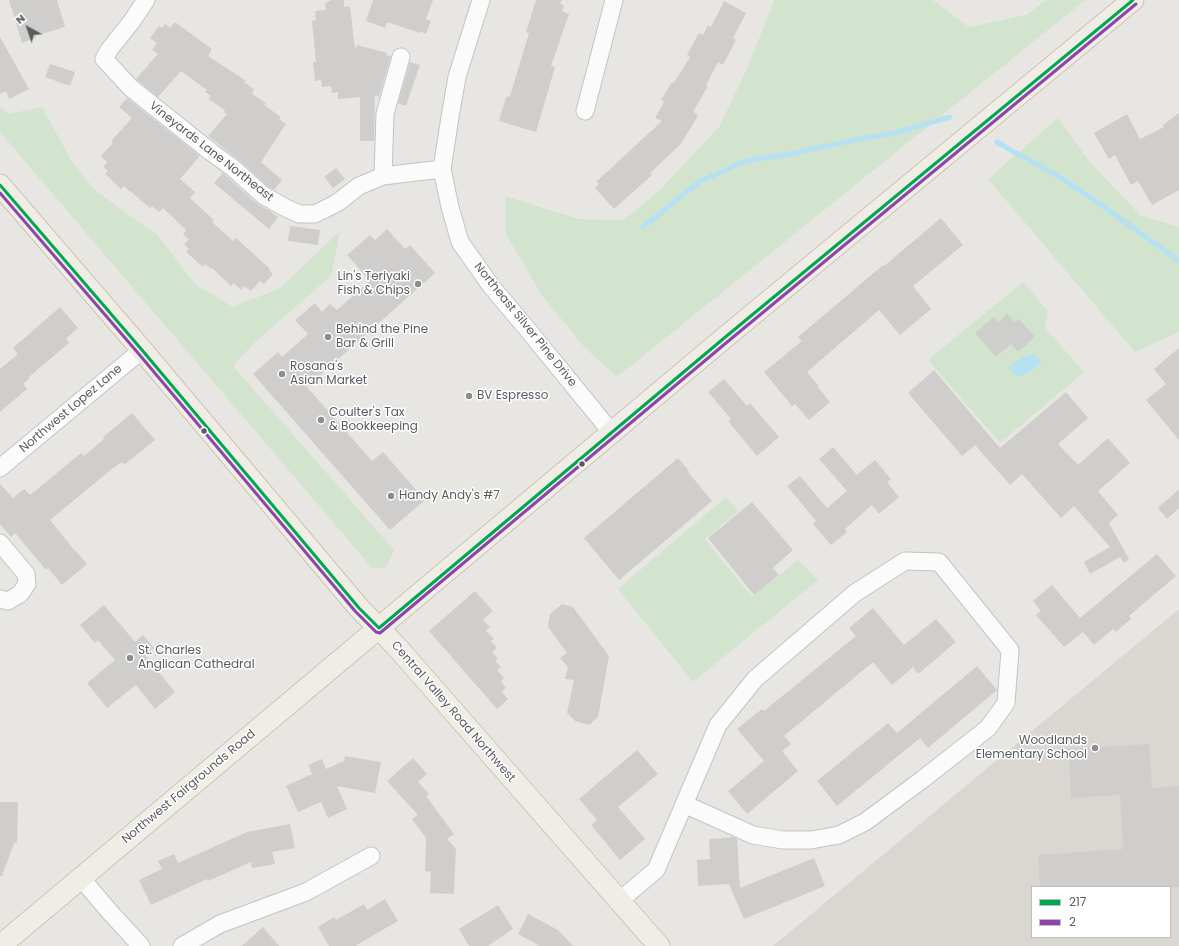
<!DOCTYPE html>
<style>
body{margin:0}
#map{position:relative;width:1179px;height:946px;overflow:hidden;background:#e8e6e3;font-family:Poppins,sans-serif}
canvas{display:block}
.legend{position:absolute;left:1031px;top:886px;width:140px;height:52px;box-sizing:border-box;background:#fff;border:1px solid #bdbebf;margin:0;padding:5px 7px;list-style:none;font-size:12px;color:#595d60}
.legend li{display:flex;align-items:center;gap:8px;height:20px}
.legend b{width:20px;border:1px solid #bdbebf}
.north{position:absolute;left:8px;top:8px;width:40px;height:40px;-webkit-text-stroke:3px #fff;paint-order:stroke;rotate:320deg;font-size:11px;font-weight:700;line-height:16px;text-align:center;color:#595d60}
.north::after{content:'';display:block;margin:auto;width:14px;height:18px;background:#595d60;clip-path:polygon(50% 0,100% 100%,50% 72%,0 100%)}
</style>
<div id="map">
<canvas width="1179" height="946"></canvas>
<ul class="legend">
<li><b style="height:5px;background:#00a651"></b>217</li>
<li><b style="height:5px;background:#8e44ad"></b>2</li>
</ul>
<div class="north">N</div>
</div>
<script>
const ctx = document.querySelector('canvas').getContext('2d');
ctx.lineJoin = 'round';
function fill(path, color) { ctx.fillStyle = color; ctx.fill(path, 'evenodd'); }
function strokePath(path, color, width, dash) { ctx.strokeStyle = color; ctx.lineWidth = width; ctx.lineCap = dash ? 'butt' : 'round'; ctx.setLineDash(dash || []); ctx.stroke(path); }
function label(font, color, halo, rows, align = 'center') {
  ctx.font = font + ' Poppins,sans-serif'; ctx.lineWidth = 3; ctx.setLineDash([]); ctx.textBaseline = 'middle'; ctx.strokeStyle = halo; ctx.fillStyle = color; for (const [text, x, y, turn = 0] of rows) {
    ctx.save(); ctx.translate(x, y); ctx.rotate((+turn || 0) * Math.PI / 180); ctx.textAlign = isNaN(turn) ? turn : align; if (halo) ctx.strokeText(text, 0, 0); ctx.fillText(text, 0, 0); ctx.restore();
  }
}
const education = new Path2D(`
 M1179,609V946H773ZM1032,887H1170V937H1032Z`);
const green = new Path2D(`
 M774,0H933L969,27L1026,15L1046,0H1085L617,377L585,348L541,294L506,234L505,196L578,219L623,220L659,191L719,127L746,71L773,4Z
 M0,107L8,114L42,107L71,160L95,190L140,223L157,234L195,284L233,307L280,288L340,231L331,276L255,342L233,366L394,550L386,567L373,569L0,132Z
 M1058,118L1089,161L1141,216L1179,227V332L1135,352L988,179Z
 M1023,282L1048,311L1045,328L1084,372L1000,443L928,360Z
 M726,497L738,511L705,539L752,597L798,560L818,580L693,682L618,589Z`);
const water = new Path2D(`
 M1034,354L1042,363L1030,372L1017,377L1008,368L1020,359Z`);
const stream = new Path2D(`
 M997,142C1018,155 1040,165 1061,178C1102,204 1140,233 1179,261
 M643,227L699,182L745,161L785,155L864,138L891,134L950,117`);
const building = new Path2D(`
 M9,0H57L65,27L35,36L36,38L22,43Z
 M332,0H344V7L350,6L355,50L357,45L387,53L386,55L391,56L379,97L375,95L374,141H360V97L338,99V92L332,93L331,86L322,87L321,80L315,81L313,62H316L312,21L316,20L315,11L326,10L325,3Z
 M373,0H433L426,19L431,21L426,34L420,31V33L387,22L385,28L366,21Z
 M536,0H562L560,4L564,5L562,11L569,14L551,66L555,67L536,132L499,121L506,97L510,96L529,33L526,32Z
 M724,1L746,13L733,38L736,40L723,65L718,62L706,85L708,86L693,112L698,116L680,145L650,173L652,175L614,209L595,188L599,184L596,182L662,121L655,118L664,102L661,100L672,82L674,83L690,57L687,55L699,33L703,35L708,25L711,27Z
 M175,22L212,49L208,56L245,80L244,82L254,89L252,94L266,103L264,105L281,117L279,119L286,124L261,162L282,180L274,190L269,187L239,160L208,136L227,114L224,112L225,110L208,99L211,96L205,92L207,90L181,71L158,97L136,79L158,54L152,50L157,43L150,38L159,26L162,28L165,24L170,28Z
 M0,37L29,89L9,99L6,91L0,94Z
 M410,62L420,65L406,106L398,103Z
 M50,64L75,72L70,86L45,77Z
 M127,98L200,156L180,179L195,192L190,198L214,220L212,222L233,241L236,238L270,269L269,270L273,274L264,284L260,281L251,291L244,286L241,290L234,283L231,286L212,268L211,269L205,264L203,267L186,252L189,249L184,244L189,240L183,234L186,230L163,208L159,212L152,206L150,208L130,191V192L124,186L121,189L105,174L108,171L103,167L107,162L101,156L113,143L111,141L132,118L119,107Z
 M1179,113V190L1152,205L1138,181L1131,185L1115,155L1109,159L1094,133L1127,114L1140,139L1164,127L1163,125Z
 M336,168L345,179L333,188L324,177Z
 M223,173L256,203L270,211L278,217L269,229L214,183Z
 M941,218L963,245L913,286L931,309L900,335L879,310L807,372L818,385L817,386L830,402L809,420L795,404L792,406L764,372L802,341L798,337L883,265L884,266Z
 M290,226L320,230L318,245L288,241Z
 M387,229L405,249L410,245L435,273L307,387L372,461L383,452L425,500L390,530L253,374L278,352L282,357L308,334L295,320L315,303L322,312L330,304L337,310L370,281L347,255L370,235L375,240Z
 M60,307L78,328L66,339L69,343L29,377L30,378L23,384L27,389L0,412V369L18,354L13,348Z
 M1007,314L1014,322L1019,319L1035,337L1018,352L1011,344L996,357L975,333L994,317L998,322Z
 M1179,348V440L1146,400L1166,384L1154,369Z
 M934,370L1000,448L1066,392L1088,418L1058,444L1078,465L1108,438L1130,463L1098,491L1118,515L1109,523L1129,559L1124,563L1120,557L1090,574L1084,562L1110,547L1074,506L1061,518L1022,474L1010,485L975,445L962,456L908,393Z
 M724,379L747,406L750,403L779,437L757,456L728,421L731,419L708,392Z
 M132,413L155,440L124,465L122,462L113,468L50,520L75,551H76L87,564L62,585L48,568L46,570L15,533L11,537L0,524V484L13,498L24,489L30,495L81,453L84,456L104,439L103,437Z
 M833,447L857,475L875,460L891,479L887,482L899,497L879,514L872,505L845,529L847,532L831,545L813,524L816,521L787,486L800,476L827,508L847,491L819,459Z
 M678,458L689,471L688,472L712,501L619,580L584,538Z
 M1179,489V508L1167,519L1158,508Z
 M752,502L793,550L773,568L779,575L754,595L708,538Z
 M1157,554L1176,576L1129,616L1131,619L1116,632L1113,629L1094,645L1083,632L1064,647L1036,615L1041,611L1033,601L1052,585L1080,618Z
 M475,591L493,611L483,620L490,627L486,631L494,639L491,641L497,648L492,652L498,658L495,661L501,667L497,670L504,678L501,681L506,688L502,692L508,699L497,709L429,631Z
 M562,604L573,607L609,656L598,717L589,725L575,721L567,713L574,680L565,679L568,667L560,658L567,653L548,627L550,614Z
 M104,605L135,642L143,635L154,648L145,655L175,692L155,709L136,685L107,708L87,683L115,660L98,640L95,643L80,625Z
 M873,608L904,645L936,619L956,642L918,674L913,667L892,685L873,662L784,736L791,744L782,751L798,771L747,814L728,791L764,761L737,729L762,709L764,711L856,636L849,628Z
 M977,666L997,690L928,748L920,738L837,806L817,781L888,723L897,733Z
 M1149,744L1152,788L1179,786V887H1040L1038,855L1123,849L1120,795L1071,798L1069,749Z
 M637,750L658,774L618,807L645,839L620,860L591,825L597,820L579,799Z
 M345,756L381,762L375,793L337,786L347,809L328,818L321,802L298,812L286,786L312,774L308,765L322,759L326,769L344,761Z
 M413,758L427,774L418,782L429,794L426,796L454,834L447,839L456,849L454,894L430,893L431,872L425,871L426,838L412,819L418,815L387,781Z
 M0,802H18L17,843H14L2,876H0Z
 M290,824L295,848L272,852L275,864L252,868L251,862L208,881L207,879L151,905L139,880L162,869L158,861L174,854L178,863L247,832Z
 M734,837L737,839L740,888L814,858L825,886L744,919L729,884L698,886L697,860L710,859L709,839Z
 M385,899L398,921L355,946H329L318,927L334,917L336,920L364,904L367,910Z
 M498,905L513,929L488,946H469L459,929Z
 M528,914L558,930L573,946H540L518,934Z
 M263,927L279,946H242Z`);
const minor = new Path2D(`
 M146,0L132,21L109,50L104,59L131,88L211,152L233,168L263,195L284,207L299,214H315L337,203L359,186L383,176L442,169
 M481,0L457,77L450,117L442,169L450,207L460,242L491,286L528,330L612,433
 M585,111L614,0
 M383,176L385,114L401,57
 M0,468L142,350
 M0,543L26,574L27,584L20,594L8,601L0,599
 M81,878L109,911L141,946
 M619,901L656,870L718,725L755,679L855,593L905,561L939,562L1010,650L1006,703L988,728L923,779L865,822L839,835L811,840H783L753,835L684,804
 M182,946L220,924L306,892L371,856`);
const major = new Path2D(`
 M0,185L142,350L359,608L396,646L659,946
 M0,946L723,339L1133,0`);
const bus1 = new Path2D(`
 M0,185L142,350L359,608L379,628
 M379,628L723,339L1133,0`);
const bus2 = new Path2D(`
 M0,193L138,353L355,611L376,632L380,633L726,343L1136,4`);
const markers = [
 [418,284,4,"#8b8d8e"],
 [328,337,4,"#8b8d8e"],
 [282,374,4,"#8b8d8e"],
 [469,396,4,"#8b8d8e"],
 [321,420,4,"#8b8d8e"],
 [204,431,3.5,"#595d60"],
 [582,464,3.5,"#595d60"],
 [391,496,4,"#8b8d8e"],
 [130,658,4,"#8b8d8e"],
 [1095,748,4,"#8b8d8e"]
];
const streetNames = [
 ["Vineyards Lane Northeast",211,152,38],
 ["Northeast Silver Pine Drive",525,325,51],
 ["Northwest Lopez Lane",71,409,-40],
 ["Central Valley Road Northwest",453,712,49],
 ["Northwest Fairgrounds Road",189,787,-40]
];
const poiNames = [
 ["Lin's Teriyaki",410,277,"right"],
 ["Fish & Chips",410,291,"right"],
 ["Behind the Pine",336,330],
 ["Bar & Grill",336,344],
 ["Rosana's",290,367],
 ["Asian Market",290,381],
 ["BV Espresso",477,396],
 ["Coulter's Tax",329,413],
 ["& Bookkeeping",329,427],
 ["Handy Andy's #7",399,496],
 ["St. Charles",138,651],
 ["Anglican Cathedral",138,665],
 ["Woodlands",1087,741,"right"],
 ["Elementary School",1087,755,"right"]
];
fill(education, '#dad6d2');
fill(green, '#d3e4ce');
fill(water, '#b6e1f2');
strokePath(stream, '#b6e1f2', 5);
fill(building, '#d0cecc');
strokePath(minor, '#c4c3c4', 19);
strokePath(major, '#cfc3b2', 23);
strokePath(minor, '#fcfbfb', 17);
strokePath(major, '#f0ede6', 21);
strokePath(bus1, '#00a651', 3);
strokePath(bus2, '#8e44ad', 3);
for (const [x, y, r, color] of markers) { const dot = new Path2D(); dot.arc(x, y, r, 0, 2 * Math.PI); ctx.fillStyle = color; ctx.fill(dot); strokePath(dot, '#fff', 1.5); }
label('12px', '#595d60', '#fff', streetNames);
label('12px', '#595d60', '#fff', poiNames, 'left');
</script>
